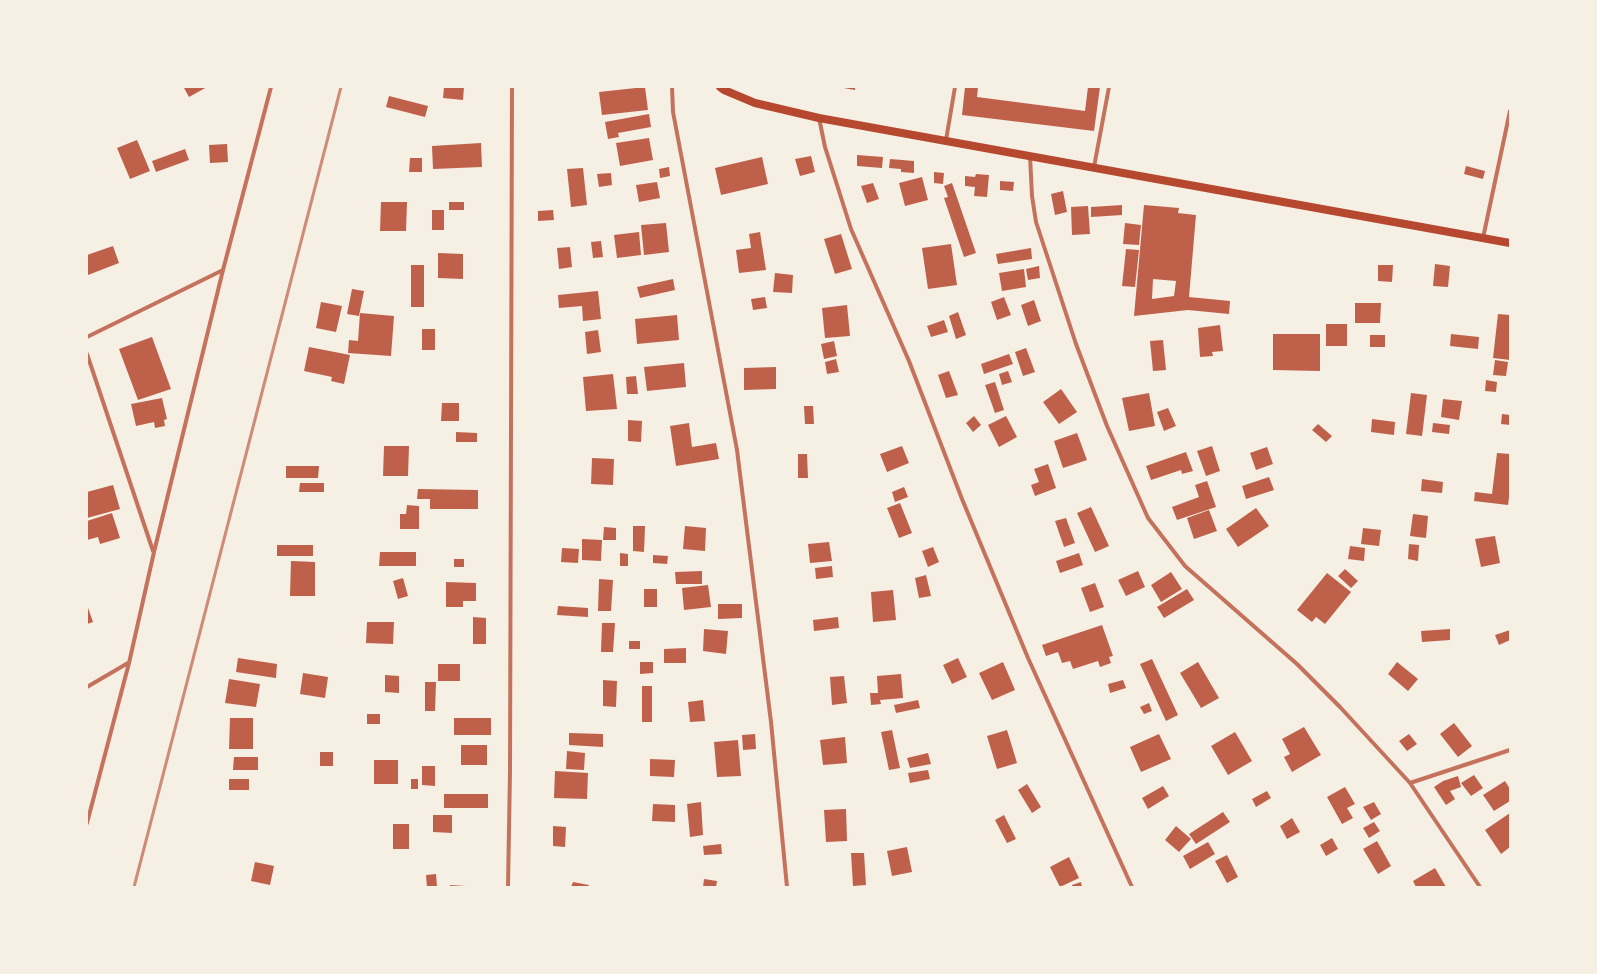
<!DOCTYPE html>
<style>
body{margin:0}
#map{position:relative;width:1597px;height:974px;overflow:hidden;background:#f6efe4;font-family:Overpass,sans-serif}
canvas{display:block}
.frame{position:absolute;inset:0;border:88px solid #f6efe4;pointer-events:none}
</style>
<div id="map">
<canvas width="1597" height="974"></canvas>
<div class="frame"></div>
</div>
<script>
const ctx = document.querySelector('canvas').getContext('2d');
ctx.lineJoin = 'round';
function fill(path, color) { ctx.fillStyle = color; ctx.fill(path, 'evenodd'); }
function strokePath(path, color, width, dash) { ctx.strokeStyle = color; ctx.lineWidth = width; ctx.lineCap = dash ? 'butt' : 'round'; ctx.setLineDash(dash || []); ctx.stroke(path); }
const building = new Path2D(`
 M185,87H207L189,97L184,88Z
 M444,87H464L463,100L443,98Z
 M645,87L648,110L602,115L599,92Z
 M838,87H855V90Z
 M965,87H978L977,97L1085,111L1088,87H1100L1094,131L962,115Z
 M389,96L428,106L425,117L386,107Z
 M649,114L651,127L618,133L619,137L608,139L605,122Z
 M649,138L653,160L620,166L616,143Z
 M137,140L150,171L130,179L117,148Z
 M481,143L482,167L433,169L432,146Z
 M227,144L228,162L210,163L209,145Z
 M185,149L189,160L156,172L152,161Z
 M857,155L883,157L882,168L857,166Z
 M811,156L815,172L800,176L795,159Z
 M762,157L768,184L721,195L715,168Z
 M410,158H422V172H409Z
 M890,159L914,161V173L901,172V169L889,168Z
 M1466,166L1485,171L1483,179L1464,174Z
 M669,167L670,176L660,178L659,169Z
 M583,168L587,205L571,207L567,169Z
 M934,172L944,173L943,184L934,183Z
 M611,173L612,185L599,187L597,174Z
 M976,174L989,175L987,197L974,196L975,187L965,186V176L975,177Z
 M922,177L928,200L905,206L899,183Z
 M1000,181L1014,182L1013,191L1000,190Z
 M657,182L660,198L639,202L636,185Z
 M873,183L879,199L867,203L861,186Z
 M952,183L976,253L964,257L944,198L948,197L944,186Z
 M1063,191L1067,212L1055,215L1051,194Z
 M381,202H407L406,231H380Z
 M449,202H464V210H449Z
 M1122,205V215L1091,217V207Z
 M1144,205L1179,208L1178,213L1196,215L1189,297L1230,301L1229,314L1188,310L1134,316ZM1153,279L1176,281L1174,296L1152,299Z
 M1088,206L1090,234L1072,235L1071,207Z
 M432,210H444V230H432Z
 M553,210L554,220L538,221V211Z
 M666,223L669,252L644,255L641,225Z
 M1125,223L1141,225L1139,245L1123,244Z
 M639,232L641,255L617,258L614,235Z
 M760,232L766,270L739,273L736,250L751,248L749,234Z
 M841,234L852,269L835,274L824,239Z
 M601,241L603,257L593,258L591,242Z
 M951,244L957,285L928,289L922,248Z
 M113,246L119,263L88,275L87,255Z
 M570,247L572,267L559,269L557,248Z
 M1031,248L1032,259L998,264L996,254Z
 M1126,249L1139,250L1135,287L1122,286Z
 M438,253L463,254V279L438,278Z
 M1435,264L1450,266L1448,287L1433,286Z
 M411,265H424V307H411Z
 M1378,265H1393L1392,282L1378,281Z
 M1039,266L1040,278L1028,280L1026,269Z
 M1024,269L1026,287L1002,291L999,273Z
 M775,273L793,275L792,293L773,292Z
 M673,279L675,290L640,298L637,287Z
 M352,289L364,291L359,316L347,314Z
 M598,291L601,319L583,321L582,306L559,308L558,295Z
 M765,297L767,308L753,310L751,299Z
 M1004,297L1011,315L997,320L991,302Z
 M1034,300L1041,321L1028,326L1021,305Z
 M321,302L342,306L336,332L316,328Z
 M1355,303H1381L1380,323H1355Z
 M847,305L850,336L825,338L822,308Z
 M958,312L966,335L956,339L949,316Z
 M360,313L394,316L391,356L348,353L349,340L358,341Z
 M1498,314L1510,315V360L1493,358Z
 M677,315L679,340L637,344L635,319Z
 M944,320L948,332L931,337L927,326Z
 M1326,324H1347V346H1326Z
 M1220,325L1223,351L1212,352L1213,356L1200,357L1198,328Z
 M422,329H435V350H422Z
 M598,330L601,352L587,354L585,332Z
 M1273,334H1320V371L1273,370Z
 M1451,334L1479,337L1478,349L1450,346Z
 M1370,335H1385V347H1370Z
 M152,337L171,389L138,400L119,349Z
 M1163,340L1166,370L1153,371L1150,341Z
 M834,341L837,356L824,359L821,344Z
 M309,347L350,355L344,384L331,381L332,377L304,371Z
 M1026,348L1035,372L1023,376L1015,352Z
 M1009,354L1013,364L984,374L981,364Z
 M836,359L839,372L827,374L825,362Z
 M1495,360L1508,362L1506,376L1493,375Z
 M684,363L686,387L647,391L644,367Z
 M776,367V389L744,390V368Z
 M949,371L958,395L946,398L938,375Z
 M1008,371L1012,382L1002,385L999,374Z
 M613,374L617,409L586,411L583,377Z
 M636,376L638,394H627L626,377Z
 M1486,380L1497,382L1496,392L1485,391Z
 M995,382L1004,410L995,413L985,385Z
 M1061,389L1077,412L1059,424L1043,402Z
 M1149,393L1155,426L1129,431L1122,398Z
 M1411,393L1427,395L1422,436L1406,434Z
 M162,398L167,419L164,420L165,426L155,428L154,422L136,426L131,404Z
 M1443,399L1462,401L1459,420L1441,417Z
 M442,403H459V421H441Z
 M804,406H813L814,424H805Z
 M1168,408L1176,426L1164,431L1157,412Z
 M1502,414L1510,415V425L1501,424Z
 M974,416L981,425L973,432L966,423Z
 M1006,416L1017,437L999,447L988,425Z
 M1372,419L1395,422L1394,435L1371,432Z
 M628,420L642,421L641,442L628,441Z
 M689,423L692,447L716,443L719,459L676,466L670,426Z
 M1433,423L1450,425L1449,434L1432,432Z
 M1318,424L1332,436L1326,442L1312,430Z
 M456,432L477,433V442H456Z
 M1077,433L1087,460L1063,468L1054,441Z
 M384,446H409L408,476H383Z
 M902,446L909,463L887,472L880,454Z
 M1212,446L1220,471L1206,476L1197,451Z
 M1267,447L1273,464L1256,470L1250,453Z
 M1186,452L1193,471L1182,474L1181,470L1151,480L1146,466Z
 M1497,453L1510,454V490L1508,505L1474,501L1475,492L1492,494Z
 M798,454H807L808,478H798Z
 M592,458L614,459L613,485L591,484Z
 M1048,464L1056,488L1035,496L1031,485L1039,482L1034,469Z
 M286,466H319L318,478H286Z
 M1269,477L1274,490L1246,499L1242,486Z
 M1422,479L1443,482L1442,493L1421,491Z
 M1207,481L1216,507L1177,520L1172,507L1199,497L1195,485Z
 M300,483H324V492H299Z
 M113,485L120,509L87,518V492Z
 M904,487L908,497L895,502L892,492Z
 M418,489L478,490V509H430V499H417Z
 M900,503L912,533L899,538L887,508Z
 M407,505L419,506V529H400V514H406Z
 M1091,507L1109,546L1095,552L1077,513Z
 M1256,508L1269,526L1238,547L1226,529Z
 M1209,510L1217,531L1194,539L1187,518Z
 M112,513L120,538L100,544L98,537L87,540V521Z
 M1413,514L1428,516L1426,538L1410,536Z
 M1066,518L1075,543L1064,547L1055,521Z
 M633,526H645L644,552L633,551Z
 M685,526L706,528L705,551L683,549Z
 M604,527L616,528V540H603Z
 M1363,528L1381,530L1379,546L1361,544Z
 M1495,536L1500,563L1481,567L1475,539Z
 M582,539L602,540L601,561L582,560Z
 M829,542L832,561L810,563L808,544Z
 M1409,544L1419,545L1418,561L1408,559Z
 M277,545H313V556H277Z
 M1350,546L1365,548L1364,561L1348,559Z
 M933,547L939,562L928,567L922,551Z
 M562,548L579,549L578,563L561,562Z
 M380,552H416V566H379Z
 M620,553L628,554V566H620Z
 M1079,553L1083,565L1060,573L1056,561Z
 M653,555L668,556L667,564L653,563Z
 M454,559H464V567H454Z
 M291,561L315,562V596H290Z
 M832,566L833,577L816,579L815,568Z
 M1345,569L1358,581L1351,588L1338,576Z
 M702,571V584H676L675,572Z
 M1138,571L1145,587L1126,596L1118,580Z
 M1171,572L1182,589L1161,602L1151,585Z
 M1327,573L1351,592L1325,624L1316,617L1312,622L1297,610Z
 M926,575L931,596L919,598L915,578Z
 M403,578L408,596L398,599L393,581Z
 M599,579L613,580L611,611H598Z
 M446,582L476,583V601H463V607H446Z
 M1095,583L1104,607L1090,612L1081,588Z
 M708,585L711,607L684,610L682,588Z
 M644,589H657V607H644Z
 M1187,589L1194,600L1164,618L1157,607Z
 M893,590L896,620L873,622L871,592Z
 M718,604H742V618L718,619Z
 M87,605L93,622L87,624Z
 M558,606L588,608V617L557,615Z
 M473,617L486,618V644H473Z
 M838,617L839,628L814,631L813,620Z
 M367,622H394L393,644L366,643Z
 M602,623H615L613,652H601Z
 M1102,625L1113,656L1109,657L1111,663L1100,667L1098,661L1073,669L1070,661L1062,663L1058,652L1046,656L1042,645Z
 M704,629L728,631L726,654L703,651Z
 M1450,629V640L1422,642L1421,631Z
 M1510,630V640L1499,645L1495,635Z
 M629,641H640V649H629Z
 M686,648V663H664V649Z
 M238,658L277,664L276,678L236,672Z
 M958,658L967,677L952,684L943,665Z
 M1152,659L1178,715L1166,721L1140,664Z
 M640,662H653V673L640,674Z
 M1003,662L1015,690L992,700L979,673Z
 M1198,662L1219,698L1201,708L1180,673Z
 M1397,662L1418,679L1408,691L1388,674Z
 M438,664H460V681H438Z
 M303,673L328,677L325,698L300,694Z
 M901,674L903,698L880,700L881,704L871,705L870,693H878L877,676Z
 M385,675L399,676V693L385,692Z
 M844,676L847,703L832,705L830,677Z
 M229,679L260,684L256,707L225,703Z
 M603,680L617,681L616,707L603,706Z
 M1123,680L1126,688L1110,693L1108,684Z
 M425,682H436L435,711H425Z
 M642,686H652V722H642Z
 M703,700L705,721L690,722L688,702Z
 M918,700L920,708L896,713L894,705Z
 M1149,703L1152,711L1144,714L1140,707Z
 M367,714H380V724H367Z
 M230,718H253V749H229Z
 M454,718H491V735H454Z
 M1454,723L1472,746L1458,757L1440,734Z
 M1304,727L1321,755L1292,772L1284,757L1290,754L1282,739Z
 M892,730L900,768L889,770L881,732Z
 M1007,730L1017,763L997,769L987,736Z
 M1235,732L1252,761L1228,775L1211,746Z
 M569,733L603,734V747L569,745Z
 M755,734L756,749L743,750L742,735Z
 M1159,734L1171,759L1141,772L1130,747Z
 M1409,734L1417,744L1407,751L1399,741Z
 M845,737L847,763L823,765L820,740Z
 M738,740L741,776L717,777L714,742Z
 M461,745H487V765H461Z
 M567,751L585,753L584,770L566,769Z
 M320,752H333V766H320Z
 M928,753L931,764L910,768L907,758Z
 M234,757H258V770H233Z
 M650,759L675,760L674,777L650,776Z
 M374,760H398V784H374Z
 M422,766H435V786L422,785Z
 M928,770L930,779L910,783L908,773Z
 M555,771L588,773L587,799L554,798Z
 M1474,775L1483,788L1471,796L1461,783Z
 M1458,776L1461,787L1450,791L1455,799L1446,805L1434,787L1443,781Z
 M229,779H249V790H229Z
 M411,779H418V789H411Z
 M1505,781L1510,789V801L1494,811L1483,795Z
 M1027,784L1041,807L1032,813L1018,790Z
 M1163,786L1169,796L1148,809L1142,798Z
 M1345,787L1355,804L1347,808L1353,818L1342,824L1327,797Z
 M1267,791L1271,798L1256,807L1252,799Z
 M444,794H488V808H444Z
 M701,802L703,835L690,837L687,804Z
 M1374,802L1381,814L1371,820L1363,807Z
 M653,804L675,805V822L652,821Z
 M846,809L847,841L826,842L824,810Z
 M1223,812L1230,822L1196,844L1189,834Z
 M1510,813V847L1501,854L1485,830Z
 M433,815H452V833L433,832Z
 M1004,815L1016,839L1007,843L995,820Z
 M1292,818L1300,832L1287,839L1280,826Z
 M1374,822L1380,831L1369,838L1363,828Z
 M393,824H409V849H393Z
 M553,826L566,827L565,847L553,846Z
 M1176,826L1191,839L1179,852L1165,840Z
 M1332,838L1338,849L1326,856L1320,845Z
 M1377,841L1391,866L1378,874L1363,849Z
 M1208,842L1215,854L1190,869L1183,856Z
 M721,844L722,854L704,855L703,846Z
 M907,847L912,872L892,876L887,851Z
 M851,853H864L866,885L853,886Z
 M1227,855L1238,877L1227,883L1215,861Z
 M1069,857L1079,878L1060,887L1050,867Z
 M255,862L274,866L270,885L251,881Z
 M1435,868L1446,887H1416L1413,881Z
 M436,874L437,887H427L426,875Z
 M704,879L717,881L716,887H703Z
 M573,882L589,885L588,887H571Z
 M1081,882L1082,887H1072V885Z
 M450,885L466,886V887H450Z`);
const minor = new Path2D(`
 M672,87L673,112L737,450L771,722L787,887
 M819,118L825,147L851,229L909,361L962,499L1028,658L1132,887
 M946,140L955,87
 M1030,156L1032,196L1036,222L1076,344L1107,426L1148,518L1185,566L1297,664L1340,707L1410,783L1480,887
 M1094,167L1109,87
 M1483,238L1510,111
 M87,337L223,270
 M87,354L153,551
 M87,687L128,663
 M1410,783L1510,750
 M87,823L129,663L154,552L223,270L271,87
 M508,887L510,771L512,87`);
const secondary = new Path2D(`
 M720,87L724,90L755,103L819,118L1510,243`);
const rail = new Path2D(`
 M134,887L341,87`);
fill(building, '#bf614a');
strokePath(minor, '#c5725c', 4);
strokePath(secondary, '#b5482f', 8);
strokePath(rail, '#cf8b77', 3);
</script>
